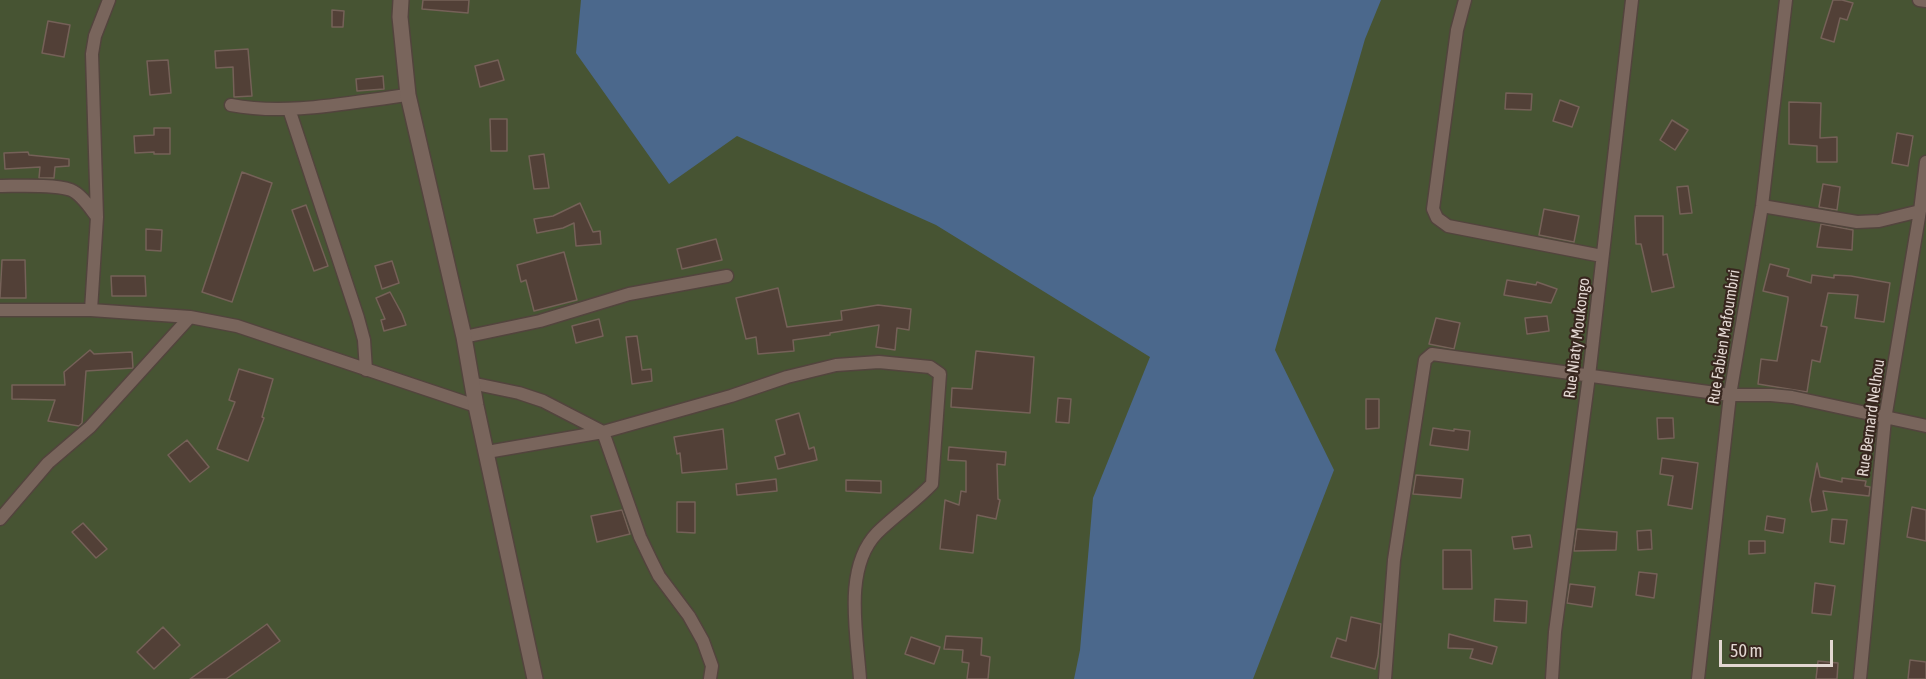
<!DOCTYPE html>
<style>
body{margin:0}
#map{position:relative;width:1926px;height:679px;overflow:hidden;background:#38271f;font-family:"Asap Condensed",sans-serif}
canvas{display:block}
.scale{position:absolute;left:1719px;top:640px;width:114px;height:27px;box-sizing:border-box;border:3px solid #e3d7d2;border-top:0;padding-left:8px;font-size:18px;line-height:21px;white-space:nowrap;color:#e3d7d2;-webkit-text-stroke:4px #38271f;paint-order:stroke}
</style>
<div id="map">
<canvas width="1926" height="679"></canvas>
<div class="scale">50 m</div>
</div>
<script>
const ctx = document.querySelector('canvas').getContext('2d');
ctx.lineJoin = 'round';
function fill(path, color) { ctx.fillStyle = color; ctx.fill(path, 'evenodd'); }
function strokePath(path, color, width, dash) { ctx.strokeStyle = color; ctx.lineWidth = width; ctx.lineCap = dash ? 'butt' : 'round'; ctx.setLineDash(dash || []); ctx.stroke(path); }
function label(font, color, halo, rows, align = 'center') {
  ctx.font = font + ' "Asap Condensed",sans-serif'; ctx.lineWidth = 4.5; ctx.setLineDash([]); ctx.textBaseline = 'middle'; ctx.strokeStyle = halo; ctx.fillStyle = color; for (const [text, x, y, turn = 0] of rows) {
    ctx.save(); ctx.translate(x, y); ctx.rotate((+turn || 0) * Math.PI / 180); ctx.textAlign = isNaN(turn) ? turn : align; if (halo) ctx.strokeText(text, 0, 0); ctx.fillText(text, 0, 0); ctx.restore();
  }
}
const green = new Path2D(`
 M0,0H1926V679H0Z`);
const water = new Path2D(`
 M581,0H1381L1365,39L1275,350L1334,470L1253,679H1074L1080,650L1093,498L1150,357L936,225L737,136L669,184L576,53Z`);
const building = new Path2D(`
 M423,0H469L468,13L422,9Z
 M1833,0H1842L1853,3L1847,20L1840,18L1834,42L1821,38Z
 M332,10L344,11L343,27H332Z
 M48,21L70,25L64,57L42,53Z
 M248,49L252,96L234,97L233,67L216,68L215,51Z
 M168,60L171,93L150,95L147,61Z
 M498,60L504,80L480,87L475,66Z
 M383,76L384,89L357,91L356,79Z
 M1506,93L1532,94L1531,110L1505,109Z
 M1560,100L1579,107L1572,127L1553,121Z
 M1789,102L1821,103L1820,138L1837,137V162H1817V146L1789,144Z
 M490,119H507V151H491Z
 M1672,120L1688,130L1675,150L1660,140Z
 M154,128H170V154H154V152L135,153L134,136L154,135Z
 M1897,133L1913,136L1908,166L1892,163Z
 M28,152L29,155L69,159V166L55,167L54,178H39L40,167L5,169L4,153Z
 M544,154L549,188L534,189L529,156Z
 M242,172L272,183L232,302L202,292Z
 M1823,184L1840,187L1837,210L1819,207Z
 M1688,186L1692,213L1680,214L1677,187Z
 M580,203L593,232L600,231L601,244L576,246L574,223L563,228L537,233L534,219L553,216Z
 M306,205L328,266L314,271L292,210Z
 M1544,209L1579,216L1574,242L1539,235Z
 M1635,216H1663V255L1667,254L1674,287L1652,292L1641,244H1636Z
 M1821,224L1853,230L1852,250L1817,247Z
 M146,229L162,230L161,251L146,250Z
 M716,239L722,260L682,269L677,249Z
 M564,252L577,300L534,311L526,280L521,282L517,265Z
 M2,260H25L26,298H0Z
 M392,261L399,283L382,289L375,266Z
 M1770,264L1789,269L1787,276L1811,283L1812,275L1834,278V275L1851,276L1890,283L1884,322L1855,318L1858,295L1828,293L1821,326L1827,327L1820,362L1812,360L1807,392L1758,384L1761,359L1777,361L1788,300V297L1763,291Z
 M111,276H145L146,296H112Z
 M1507,280L1536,285L1537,282L1557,289L1551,303L1504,295Z
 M778,288L787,327L842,320L841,311L878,305L911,309L909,330L897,328L895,350L876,347L879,325L830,333V335L793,340L794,351L758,354L756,337L746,339L736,298Z
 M390,292L402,314L406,325L384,331L381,320L385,319L376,298Z
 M1547,316L1549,331L1527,334L1525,318Z
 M1436,318L1460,323L1454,349L1429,344Z
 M599,319L603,336L576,343L572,326Z
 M637,336L642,370L651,369L652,381L632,384L626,337Z
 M90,350L94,354L132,352L133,368L86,371L82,423L79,426L48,421L55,400L12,399V385H65L64,372Z
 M976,351L1034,357L1030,413L951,407L952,388L972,389Z
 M239,369L273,379L262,417L264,418L248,461L217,449L235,402L229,400Z
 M1058,398L1071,399L1069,423L1056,422Z
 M1366,399H1379V428L1366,429Z
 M799,413L809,449L814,447L817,460L778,469L775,457L785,454L776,420Z
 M1657,418H1673L1674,438L1658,439Z
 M1433,428L1454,431V429L1470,431L1468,450L1430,445Z
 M723,429L727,469L682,473L680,453L677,454L674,437Z
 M187,440L209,467L190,482L168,455Z
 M949,447L1006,452L1005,465L997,464L998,499L1000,500L996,519L977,515L973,553L940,549L945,500L959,505L961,491L966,492V461L948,460Z
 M1662,458L1698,463L1692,509L1668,505L1673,476L1660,474Z
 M1817,463L1820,477L1842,482V478L1866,481L1865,486L1870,487L1869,496L1823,491L1827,510L1812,512L1810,500Z
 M1416,475L1463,479L1461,498L1413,494Z
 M776,479L777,491L737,495L736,484Z
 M846,480L881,481V493L846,491Z
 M677,502H695V533L677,532Z
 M1912,507L1926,510V541L1907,537Z
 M622,510L630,534L597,542L591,516Z
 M1767,516L1785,519L1783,533L1765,530Z
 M1832,519L1847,520L1844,544L1830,542Z
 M83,523L107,549L96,558L72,532Z
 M1577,529L1617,532L1616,550L1574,551Z
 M1651,530L1652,549L1638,550L1637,531Z
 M1530,535L1532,547L1514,549L1512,537Z
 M1749,541H1765V553L1749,554Z
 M1443,550H1471L1472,589H1443Z
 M1639,572L1657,574L1654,598L1636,595Z
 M1815,583L1835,586L1831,615L1812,613Z
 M1570,584L1595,587L1592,607L1567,603Z
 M1495,599L1527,601L1526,623L1494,621Z
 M1351,617L1381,624L1378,656L1375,669L1331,657L1337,638L1346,641Z
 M267,624L280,641L226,679H190Z
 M163,627L180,645L154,669L137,652Z
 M1449,634L1497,647L1492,664L1470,658L1473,649L1448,648Z
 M946,636L982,638L981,655L990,657L988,679H967L969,663L962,662L963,650L944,649Z
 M911,637L940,647L934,664L905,654Z
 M1910,660L1926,662V679H1908Z
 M1818,661L1838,663L1837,679H1816Z`);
const street = new Path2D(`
 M1465,0L1457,30L1433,209L1437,218L1448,226L1602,256
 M1919,0L1926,1
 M231,105C289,116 350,102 408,95
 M289,109L358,318L364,340L366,370
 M0,186C18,186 55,184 71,190C81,194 90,208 97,217
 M1762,206L1857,222L1879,221L1920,211
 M0,310H91L190,317L237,326L476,406
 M91,310L97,217L92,54L95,36L109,0
 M464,337L540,321L629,294L727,276
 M471,383L519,393L543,401L603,432L640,537L651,560L659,576L689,616L703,641L712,666L710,679
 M487,452L603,432L731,396L787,377L836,365L879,362L930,367L940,374L932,484C915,502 894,516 877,533C843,568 857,634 860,679
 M0,519L48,463L90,427L190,317
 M1385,679L1394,560L1425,360L1432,354L1730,395H1771L1792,397L1926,426
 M1552,679L1555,632L1589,376L1632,0
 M1698,679L1730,395L1762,206L1786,0
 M1860,679L1885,419L1920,211L1926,162`);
const secondary = new Path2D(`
 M401,0L400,17L408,95L464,337L476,406L535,679`);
const streetNames = [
 ["Rue Fabien Mafoumbiri",1724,337,-81],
 ["Rue Niaty Moukongo",1577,338,-83],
 ["Rue Bernard Nelhou",1871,418,-82]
];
fill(green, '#475433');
fill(water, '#4b688c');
fill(building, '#524037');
strokePath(building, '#756158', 1.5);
strokePath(street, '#52443d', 15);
strokePath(secondary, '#52443d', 18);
strokePath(street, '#79655c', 12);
strokePath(secondary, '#79655c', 15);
label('16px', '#e3d7d2', '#38271f', streetNames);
</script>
